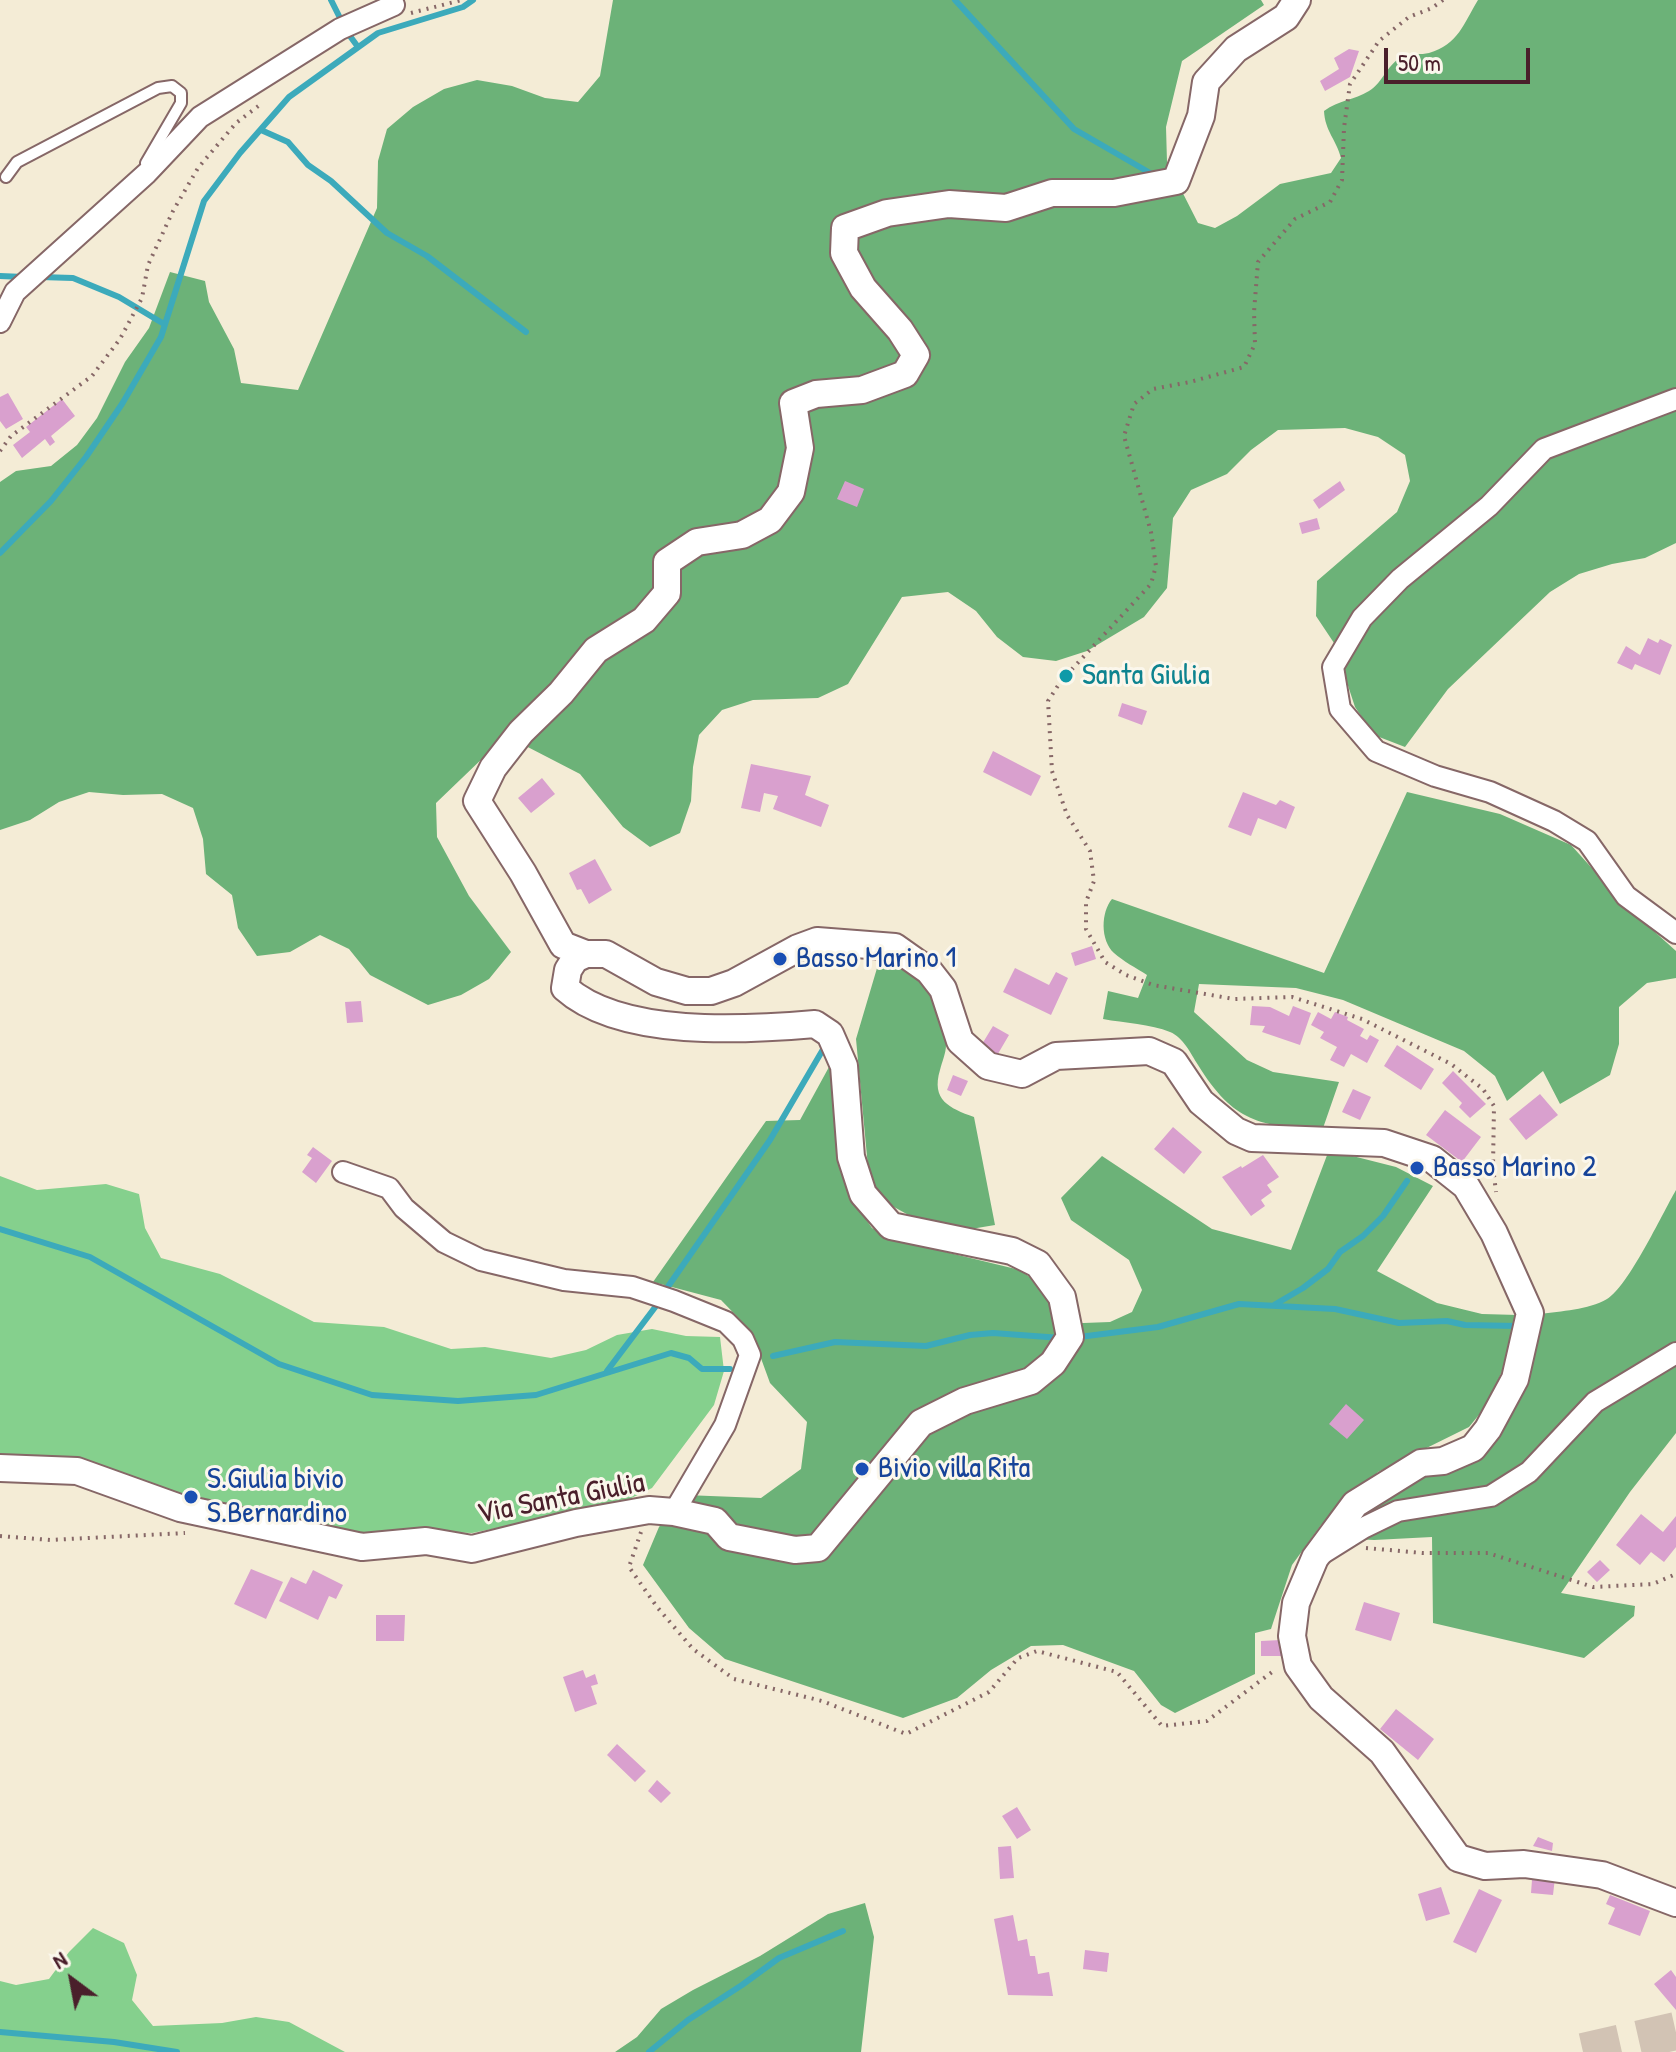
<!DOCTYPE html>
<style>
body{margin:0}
#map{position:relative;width:1676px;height:2052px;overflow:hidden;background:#f4ecd6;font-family:"Patrick Hand",sans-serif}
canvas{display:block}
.north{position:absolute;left:32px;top:1940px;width:80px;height:80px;-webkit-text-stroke:6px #fbf7ec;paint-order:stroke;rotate:328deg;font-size:22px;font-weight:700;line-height:32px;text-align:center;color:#4a1f2b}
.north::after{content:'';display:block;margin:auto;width:28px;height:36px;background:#4a1f2b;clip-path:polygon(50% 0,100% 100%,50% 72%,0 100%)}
.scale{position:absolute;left:1384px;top:48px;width:146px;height:36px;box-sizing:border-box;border:4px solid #4a1f2b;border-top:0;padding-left:10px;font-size:24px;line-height:28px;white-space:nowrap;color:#4a1f2b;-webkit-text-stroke:6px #fbf7ec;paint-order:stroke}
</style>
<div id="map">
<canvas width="1676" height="2052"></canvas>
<div class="north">N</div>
<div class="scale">50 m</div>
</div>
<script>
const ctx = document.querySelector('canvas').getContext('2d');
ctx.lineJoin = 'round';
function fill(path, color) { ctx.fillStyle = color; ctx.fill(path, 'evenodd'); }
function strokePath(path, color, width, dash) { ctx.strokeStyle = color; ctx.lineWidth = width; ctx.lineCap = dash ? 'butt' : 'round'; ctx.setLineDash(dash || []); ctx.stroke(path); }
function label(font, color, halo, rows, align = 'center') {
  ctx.font = font + ' "Patrick Hand",sans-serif'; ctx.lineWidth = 6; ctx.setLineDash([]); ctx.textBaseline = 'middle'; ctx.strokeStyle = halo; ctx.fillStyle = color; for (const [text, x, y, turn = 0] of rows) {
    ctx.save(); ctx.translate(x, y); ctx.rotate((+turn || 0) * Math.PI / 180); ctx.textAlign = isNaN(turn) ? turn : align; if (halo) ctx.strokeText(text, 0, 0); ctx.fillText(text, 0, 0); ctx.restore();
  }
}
const green = new Path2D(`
 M0,1176L37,1190L106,1184L139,1194L145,1228L161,1258L220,1274L314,1322L384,1327L451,1349L485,1347L551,1358L586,1350L617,1335L652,1329L686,1336L720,1337L724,1371L714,1405L652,1488L621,1503L472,1533L424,1531L354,1534L185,1498L114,1470L0,1459Z
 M93,1928L124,1943L137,1975L132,2000L153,2026L222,2023L256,2017L289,2022L345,2052H0V1981L16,1985L49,1979L69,1952Z`);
const forest = new Path2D(`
 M613,0H1261L1264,5L1182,61L1166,127L1167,162L1198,223L1215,228L1237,216L1280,184L1331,173L1341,158C1336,139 1325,131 1324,111C1339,100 1354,100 1369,91C1384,82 1387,63 1404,56C1412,53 1421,55 1429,53C1458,45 1464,23 1478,0H1676V543L1645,558L1612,564L1579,574L1550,592L1448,689L1405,747L1374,735L1355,707L1334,643L1316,616L1317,581L1397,512L1410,481L1405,455L1378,437L1345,428L1278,430L1251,450L1227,474L1191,490L1173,518L1167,588L1144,617L1087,651L1056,661L1023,657L997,637L976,611L948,592L902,597L848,684L818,698L753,700L722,710L699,735L693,767L691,801L680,833L650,847L623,827L580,774L520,743L487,754L436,803L437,837L469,896L511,952L489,979L461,995L428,1005L370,975L349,949L320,935L290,952L257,956L238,928L232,895L206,874L203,839L193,808L162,794L123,795L89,792L59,802L30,820L0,830V482L16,471L51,466L77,445L97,418L125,362L149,328L170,272L205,281L209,302L234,349L241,383L298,390L377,208L378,161L387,129L413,107L444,89L477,80L512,86L545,98L578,102L600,76Z
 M1407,792L1500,814L1571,845L1626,906L1676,951V978L1647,983L1619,1007V1044L1610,1075L1560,1104L1543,1071L1507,1101L1495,1076L1464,1051L1343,1000L1296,988L1199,984L1194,1012L1247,1060L1273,1072L1339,1082L1322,1131C1259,1125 1234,1123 1198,1065C1191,1054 1183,1037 1170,1032C1151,1024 1124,1023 1103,1019L1108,991L1138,998L1147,975C1136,968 1123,961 1114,953C1100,940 1101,912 1112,899L1324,973Z
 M880,958C918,967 935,989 943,1027C944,1032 947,1040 946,1045C946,1053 942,1062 940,1070C931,1100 949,1108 974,1117L995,1225L959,1231L914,1218L894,1207L877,1191L868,1167L856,1039Z
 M829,1067L834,1071L836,1138L843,1174L854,1202L872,1228L900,1241L1020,1270L1038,1283L1052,1308L1057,1324L1110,1322L1132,1312L1142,1290L1129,1260L1071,1220L1061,1198L1102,1156L1212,1229L1291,1250L1329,1150L1396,1167L1433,1186L1377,1271L1437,1303L1482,1314L1518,1315L1507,1360L1487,1405L1469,1427L1378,1472L1321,1525L1292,1565L1271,1629L1255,1633V1674L1175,1713L1161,1705L1134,1671L1063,1645L1031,1646L991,1670L957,1698L903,1718L725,1659L689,1628L643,1565L659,1527L685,1495L761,1498L801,1469L807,1422L770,1383L751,1331L721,1300L653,1282L766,1121L800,1120Z
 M1676,1190V1433L1630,1492L1561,1593L1635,1606L1634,1616L1584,1658L1433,1623L1432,1537L1374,1540L1336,1538L1369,1499L1478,1450L1540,1314C1561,1311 1588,1310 1607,1299C1628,1287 1662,1214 1676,1190Z
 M865,1903L874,1937L861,2052H615L637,2037L661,2009L693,1990L760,1956L828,1914Z`);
const stream = new Path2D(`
 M331,0L347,32L358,47
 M955,0L1074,129L1157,177
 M261,130L288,142L308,165L331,181L387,233L427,256L526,332
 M0,276L24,277
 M40,277L73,278L119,297L164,324
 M0,553L51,501L86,457L122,404L161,337L204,201L240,153L289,97L378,33L463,7L473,0
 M0,1229L90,1257L279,1364L372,1395L458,1401L536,1395L671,1353L689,1358L702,1369H730
 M667,1288L770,1140L825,1046
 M1274,1305L1303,1288L1328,1269L1340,1252L1363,1236L1383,1216L1407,1181
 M1079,1337L1158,1327L1239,1304L1335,1309L1399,1323L1447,1321L1465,1325L1517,1326
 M773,1356L835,1342L926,1346L970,1335L993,1333L1061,1338
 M607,1371L656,1306
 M0,2032L114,2042L177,2052
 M649,2052L688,2020L742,1985L779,1958L843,1931`);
const building = new Path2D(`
 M1349,49L1359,51L1350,77L1325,91L1320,81L1339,69L1334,58Z
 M8,393L23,419L6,429L0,421V397Z
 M62,399L75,416L51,436L55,442L50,446L45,439L22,458L13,445L30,432L26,427Z
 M845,481L864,489L857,507L837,499Z
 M1340,481L1345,490L1319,509L1313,500Z
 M1317,518L1320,529L1302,534L1299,523Z
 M1648,638L1658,643L1660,639L1672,645L1660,675L1635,664L1632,670L1617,663L1626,646L1640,655Z
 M1122,703L1147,711L1142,725L1118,716Z
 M993,751L1041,776L1031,796L983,772Z
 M751,764L811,776L805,795L829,805L821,827L773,809L778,796L764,793L760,812L741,808Z
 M542,778L555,794L531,813L518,798Z
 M1243,792L1276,805L1280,800L1295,807L1286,829L1258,818L1251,836L1228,827Z
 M595,859L612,890L589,904L581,889L577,890L569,873Z
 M1092,946L1096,959L1075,966L1071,953Z
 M1015,968L1049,985L1056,972L1068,978L1051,1015L1003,992Z
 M361,1001L363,1022L347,1023L345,1002Z
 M1252,1006L1270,1007L1289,1016L1293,1006L1311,1013L1300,1045L1262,1032L1265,1026L1250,1025Z
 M1318,1012L1331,1019L1335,1012L1348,1017L1347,1020L1364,1029L1360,1036L1367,1040L1370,1035L1379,1040L1367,1063L1351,1054L1344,1067L1330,1060L1337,1047L1320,1038L1324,1032L1311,1025Z
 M993,1026L1009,1035L992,1064L976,1054Z
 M1397,1045L1434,1069L1421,1090L1384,1066Z
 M1453,1071L1486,1104L1470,1118L1459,1107L1462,1103L1442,1083Z
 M953,1075L968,1081L961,1096L947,1090Z
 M1353,1089L1371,1097L1360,1120L1342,1112Z
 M1540,1094L1558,1115L1526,1140L1509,1119Z
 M1445,1110L1481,1137L1462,1162L1426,1135Z
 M1173,1127L1202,1152L1184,1174L1154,1149Z
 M313,1147L332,1161L316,1183L302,1172L312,1158L307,1155Z
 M1263,1155L1279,1177L1267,1185L1272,1192L1261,1200L1265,1206L1251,1216L1222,1177L1241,1166L1242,1168Z
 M1346,1404L1364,1420L1347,1439L1329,1424Z
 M1641,1514L1663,1532L1676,1516V1547L1664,1562L1651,1552L1640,1565L1616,1545Z
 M1600,1560L1610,1570L1597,1582L1587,1572Z
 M251,1569L283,1582L266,1619L234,1604Z
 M313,1570L343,1585L336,1599L329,1596L318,1620L279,1601L291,1577L306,1584Z
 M1364,1602L1400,1613L1391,1641L1355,1630Z
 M376,1615H405L404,1641H376Z
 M1281,1640V1656H1261V1641Z
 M583,1670L586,1678L595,1674L598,1684L591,1686L597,1704L575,1712L563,1677Z
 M1396,1709L1434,1739L1418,1760L1380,1729Z
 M617,1744L646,1771L635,1782L607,1755Z
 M657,1780L671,1793L661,1803L648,1791Z
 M1017,1807L1031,1830L1017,1839L1002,1816Z
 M1538,1837L1553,1843L1552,1851L1533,1846Z
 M1011,1846L1014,1878L1000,1879L998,1847Z
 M1533,1867L1556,1869L1553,1895L1531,1893Z
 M1441,1887L1450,1914L1426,1921L1418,1894Z
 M1479,1889L1502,1900L1476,1953L1453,1942Z
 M1610,1895L1650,1911L1640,1936L1608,1924L1615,1908L1606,1904Z
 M1013,1915L1018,1941L1027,1939L1030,1956H1035L1038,1974L1049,1972L1053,1996L1008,1995L994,1919Z
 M1085,1950L1109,1953L1107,1972L1083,1969Z
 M1671,1970L1676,1977V2010L1654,1984Z`);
const motorwayTunnel = new Path2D(`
 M1583,2052L1676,2031`);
const path = new Path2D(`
 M1443,0L1432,8L1409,17L1379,41L1350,84L1344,128L1342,180L1330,202L1295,219L1258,262L1254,312L1255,344L1244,367L1190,382L1153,389L1134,404L1124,436L1151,532L1156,566L1151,584L1061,681L1048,701L1052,771L1067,815L1090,851L1094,881L1086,902V929L1105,962L1126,975L1153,985L1234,999L1292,997L1362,1019L1451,1064L1483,1089L1494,1106L1493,1167L1496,1192
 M411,13L462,0
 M0,451L11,436L92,376L120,339L142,298L148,265L173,211L198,168L236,123L261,104
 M641,1532L629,1567L657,1607L693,1649L734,1679L822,1701L906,1734L989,1692L1018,1658L1037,1651L1117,1672L1162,1726L1207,1721L1276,1669
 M0,1536L50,1540L185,1533
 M1366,1548L1423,1553H1488L1593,1587L1653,1584L1676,1574`);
const service = new Path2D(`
 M6,177L17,162L158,88L172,86L181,93V103L146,163`);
const minor = new Path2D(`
 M0,322L15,292L147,173L200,117L340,29L394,5
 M1676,399L1544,449L1489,506L1400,579L1362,618L1333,667L1340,709L1376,751L1435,776L1490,792L1554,821L1587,841L1626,896L1676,933
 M343,1172L389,1188L404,1208L444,1242L481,1260L564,1280L632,1287L674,1301L726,1322L743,1339L750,1355L725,1425L674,1512
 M1323,1553L1363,1528L1398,1511L1491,1496L1529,1472L1595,1402L1676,1353`);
const tertiary = new Path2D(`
 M586,954L563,945L523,873L477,801L493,768L521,732L561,693L596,650L644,620L667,593V562L697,542L742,535L770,520L791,492L800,448L793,403L816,394L862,390L905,374L916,355L900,330L863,288L844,253L845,228L887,213L949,204L1006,208L1052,193H1114L1176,181L1201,116L1206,82L1236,49L1286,17L1297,0
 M0,1468L77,1471L180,1508L362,1547L426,1541L472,1549L576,1523L649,1510L674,1512L715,1521L729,1537L795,1550L818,1548L921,1423L965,1401L1031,1381L1053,1363L1070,1337L1062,1297L1038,1264L1012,1251L891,1226L863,1194L851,1157L844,1066L830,1034L815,1024C745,1030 621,1038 565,988L568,970L575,959L586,954H606L656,982L687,991H711L734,983L798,948L817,941L895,947L929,971L943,989L960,1041L988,1066L1022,1074L1056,1056L1149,1051L1174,1062L1201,1102L1236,1131L1252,1138L1384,1143L1432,1159L1466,1186L1494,1233L1530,1313L1515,1379L1488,1429L1473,1448L1443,1461L1421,1463L1355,1504L1315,1558L1296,1603L1292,1636L1298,1666L1321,1698L1382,1752L1458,1858L1485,1866L1524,1864L1602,1875L1676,1903`);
const markers = [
 [1066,676,8,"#0f9aa8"],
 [780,959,8,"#1a4fb4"],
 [1417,1168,8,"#1a4fb4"],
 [862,1469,8,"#1a4fb4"],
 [191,1497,8,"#1a4fb4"]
];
const cultureNames = [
 ["Santa Giulia",1082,676]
];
const transitNames = [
 ["Basso Marino 1",796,959],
 ["Basso Marino 2",1433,1168],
 ["Bivio villa Rita",878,1469],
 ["S.Giulia bivio",207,1480],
 ["S.Bernardino",207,1514]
];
const streetNames = [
 ["Via Santa Giulia",561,1499,-11]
];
fill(green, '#85d08d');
fill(forest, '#6cb278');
strokePath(stream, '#3caabb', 6);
fill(building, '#d9a0ce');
strokePath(motorwayTunnel, '#d2c3b4', 38, [38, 19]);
strokePath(service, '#866767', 14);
strokePath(minor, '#866767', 24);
strokePath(tertiary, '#866767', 30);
strokePath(path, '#866767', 4, [2, 6]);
strokePath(service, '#fff', 10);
strokePath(minor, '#fff', 20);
strokePath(tertiary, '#fff', 26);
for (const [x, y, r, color] of markers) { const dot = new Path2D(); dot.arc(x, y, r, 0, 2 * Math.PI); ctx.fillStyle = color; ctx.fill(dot); strokePath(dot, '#fbf7ec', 3); }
label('30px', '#0d838f', '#fbf7ec', cultureNames, 'left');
label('30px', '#164399', '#fbf7ec', transitNames, 'left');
label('30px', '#4a1f2b', '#fbf7ec', streetNames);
</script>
